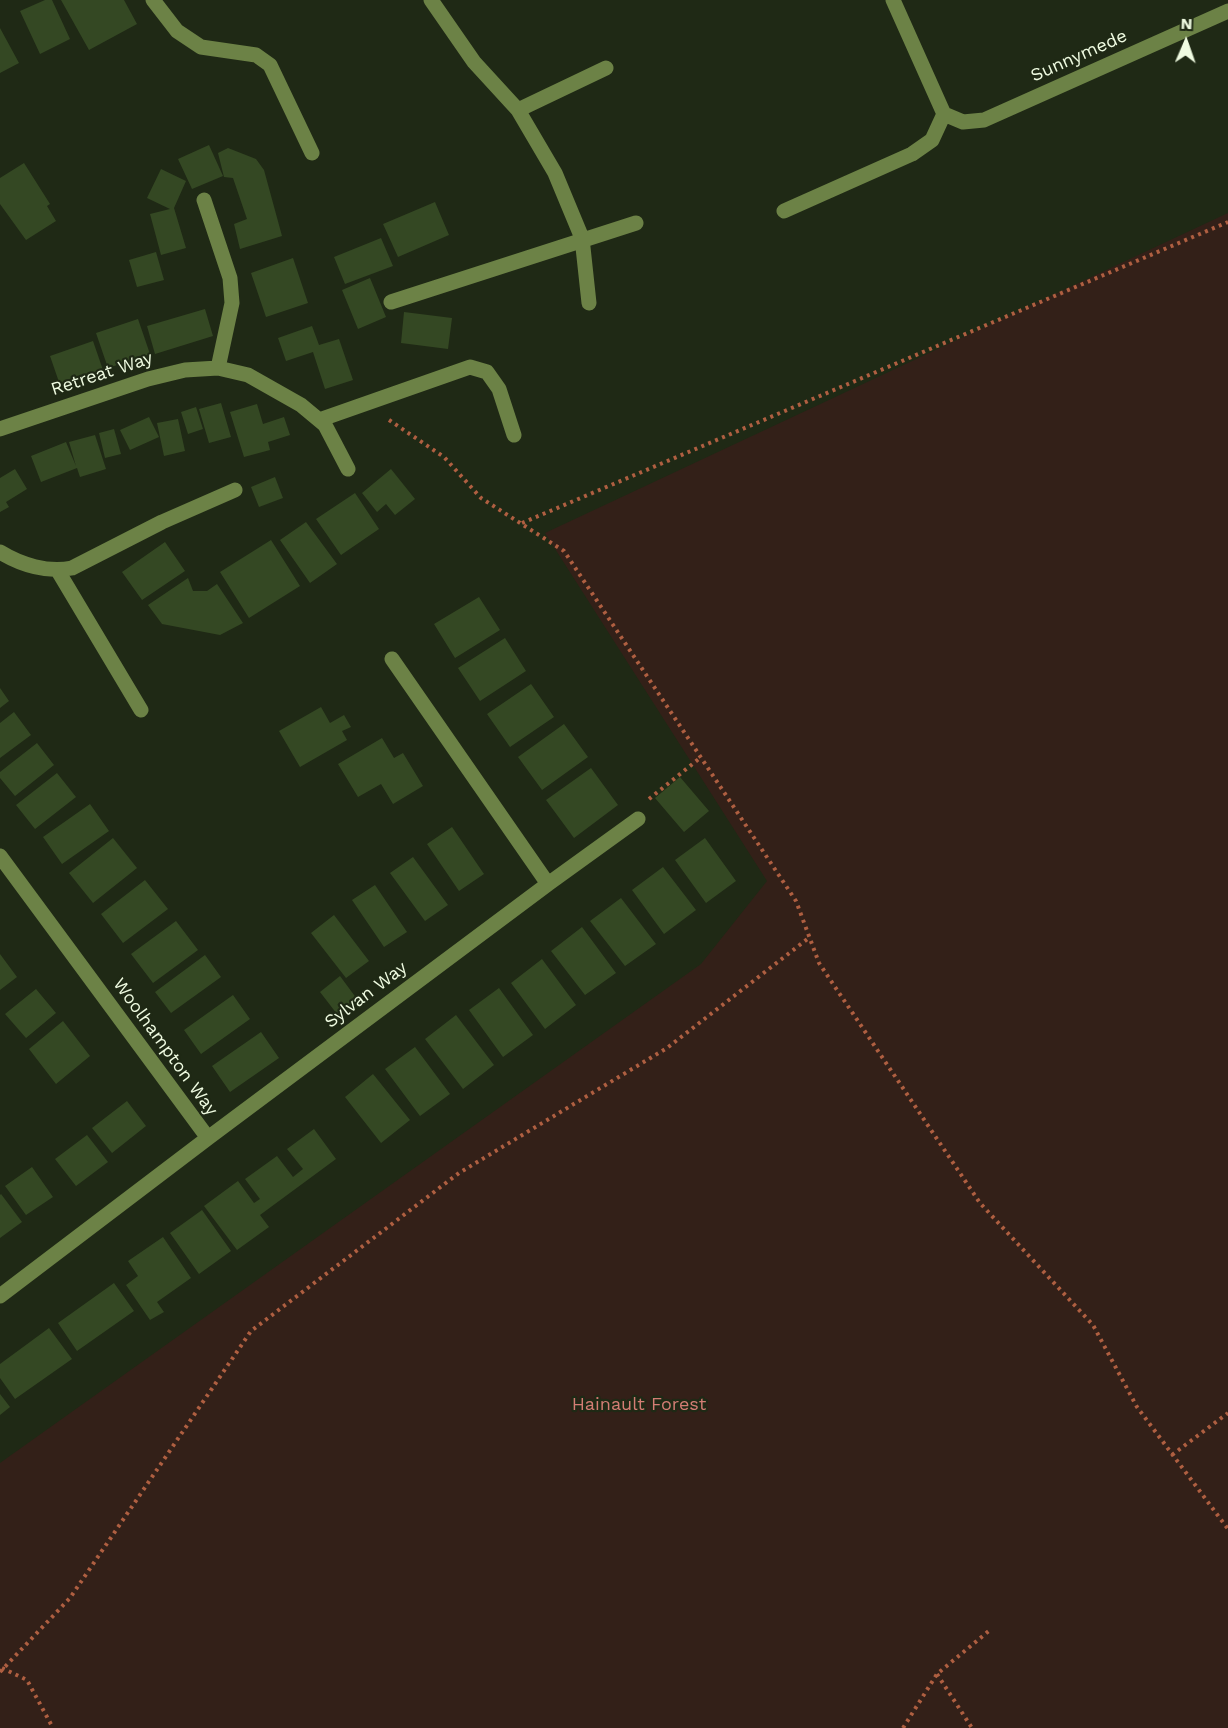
<!DOCTYPE html>
<style>
body{margin:0}
#map{position:relative;width:1228px;height:1728px;overflow:hidden;background:#1f2915;font-family:"Work Sans",sans-serif}
canvas{display:block}
.north{position:absolute;left:1156px;top:12px;width:60px;height:60px;-webkit-text-stroke:4px #1f2915;paint-order:stroke;rotate:2deg;font-size:16px;font-weight:700;line-height:24px;text-align:center;color:#effbe1}
.north::after{content:'';display:block;margin:auto;width:21px;height:27px;background:#effbe1;clip-path:polygon(50% 0,100% 100%,50% 72%,0 100%)}
</style>
<div id="map">
<canvas width="1228" height="1728"></canvas>
<div class="north">N</div>
</div>
<script>
const ctx = document.querySelector('canvas').getContext('2d');
ctx.lineJoin = 'round';
function fill(path, color) { ctx.fillStyle = color; ctx.fill(path, 'evenodd'); }
function strokePath(path, color, width, dash) { ctx.strokeStyle = color; ctx.lineWidth = width; ctx.lineCap = dash ? 'butt' : 'round'; ctx.setLineDash(dash || []); ctx.stroke(path); }
function label(font, color, halo, rows, align = 'center') {
  ctx.font = font + ' "Work Sans",sans-serif'; ctx.lineWidth = 4.5; ctx.setLineDash([]); ctx.textBaseline = 'middle'; ctx.strokeStyle = halo; ctx.fillStyle = color; for (const [text, x, y, turn = 0] of rows) {
    ctx.save(); ctx.translate(x, y); ctx.rotate((+turn || 0) * Math.PI / 180); ctx.textAlign = isNaN(turn) ? turn : align; if (halo) ctx.strokeText(text, 0, 0); ctx.fillText(text, 0, 0); ctx.restore();
  }
}
const green = new Path2D(`
 M1228,213V1728H0V1463L701,964L767,881L545,533Z`);
const building = new Path2D(`
 M45,0H52L70,39L40,54L20,11Z
 M61,0H124L137,24L89,50Z
 M0,28L19,63L0,73Z
 M209,145L223,176L192,189L178,159Z
 M228,148L256,159L264,170L282,236L240,249L234,224L247,219L233,178L224,177L218,153Z
 M24,163L50,204L47,206L56,221L26,240L0,204V178Z
 M161,169L186,181L174,208L186,248L161,255L150,214L170,209L147,198Z
 M435,202L449,235L398,257L383,224Z
 M381,238L393,266L345,284L334,257Z
 M156,252L164,280L137,287L129,260Z
 M293,258L308,303L266,317L251,273Z
 M370,278L386,317L358,329L342,290Z
 M205,309L213,336L155,354L147,326Z
 M404,312L452,318L448,349L401,343Z
 M138,319L150,354L108,368L96,333Z
 M312,326L319,345L339,339L353,380L325,389L313,352L286,361L278,338Z
 M93,341L103,370L60,385L50,356Z
 M221,403L231,437L209,443L199,409Z
 M257,404L263,424L284,417L290,435L268,442L270,450L244,457L230,412Z
 M196,407L203,429L188,434L181,412Z
 M149,417L159,437L130,450L120,430Z
 M178,419L185,451L164,456L157,423Z
 M114,429L121,454L105,458L99,433Z
 M95,435L106,469L80,477L77,468L41,482L31,456L66,442L76,466L69,442Z
 M15,469L27,489L6,502L9,507L0,512V478Z
 M391,469L415,499L395,515L386,504L377,512L362,493Z
 M275,477L283,498L259,507L251,487Z
 M355,493L379,529L341,555L316,519Z
 M306,522L337,564L310,583L280,540Z
 M271,540L300,586L249,618L220,572Z
 M165,542L185,571L142,600L122,572Z
 M188,578L193,591H207L217,584L243,623L220,635L162,624L148,605Z
 M479,597L500,630L455,658L434,624Z
 M505,638L526,671L480,701L458,668Z
 M531,684L554,717L510,747L487,714Z
 M0,688L9,701L0,708Z
 M321,707L330,723L344,715L351,727L342,731L347,740L300,767L279,731Z
 M14,712L31,735L0,758V723Z
 M564,724L588,757L542,790L518,757Z
 M382,738L394,758L403,753L423,786L393,804L381,784L358,797L338,764Z
 M37,743L54,765L15,796L0,778V772Z
 M591,768L618,805L574,838L546,800Z
 M57,773L76,797L35,829L16,805Z
 M680,777L709,811L684,832L655,798Z
 M90,804L109,831L62,864L43,837Z
 M452,827L484,874L459,891L427,844Z
 M113,838L137,868L93,903L69,873Z
 M705,838L736,881L706,903L675,860Z
 M413,857L448,905L425,921L390,873Z
 M663,867L696,910L664,934L632,890Z
 M145,880L168,909L123,943L101,914Z
 M375,885L407,932L384,947L352,900Z
 M621,898L656,944L625,966L590,921Z
 M334,915L369,961L346,978L311,933Z
 M176,921L198,950L153,983L131,954Z
 M582,927L616,973L585,995L551,951Z
 M0,954L17,977L0,990Z
 M205,955L221,977L171,1013L155,992Z
 M542,959L576,1005L545,1029L511,983Z
 M340,976L357,999L337,1014L320,992Z
 M499,988L533,1035L503,1057L469,1010Z
 M36,989L56,1013L26,1038L5,1014Z
 M233,995L250,1019L201,1054L184,1030Z
 M456,1015L494,1065L463,1089L425,1039Z
 M63,1021L90,1056L56,1084L29,1049Z
 M261,1032L279,1058L230,1092L212,1066Z
 M415,1047L450,1094L420,1116L385,1069Z
 M373,1074L410,1120L381,1143L345,1097Z
 M127,1101L146,1126L112,1153L92,1128Z
 M314,1129L336,1159L260,1215L269,1227L237,1250L204,1206L238,1181L254,1203L260,1199L245,1179L277,1156L293,1177L303,1169L287,1149Z
 M87,1135L108,1162L76,1186L55,1159Z
 M32,1167L53,1197L26,1215L5,1186Z
 M1,1194L22,1222L0,1238V1195Z
 M202,1210L231,1251L199,1274L170,1233Z
 M163,1237L191,1278L157,1302L164,1312L150,1320L126,1285L138,1276L128,1261Z
 M114,1283L134,1311L77,1351L58,1323Z
 M49,1328L72,1359L15,1399L0,1378V1364Z
 M0,1394L10,1407L0,1415Z`);
const path = new Path2D(`
 M389,420L444,457L481,498L564,551L796,901L819,963L980,1203L1093,1325L1137,1407L1228,1529
 M522,523L1228,222
 M649,799L700,758
 M1172,1455L1228,1413
 M2,1668L27,1680L53,1728
 M0,1672L70,1598L251,1331L459,1173L667,1048L810,937
 M937,1674L972,1728
 M903,1728L937,1674L990,1630`);
const minor = new Path2D(`
 M153,0L177,31L201,47L256,55L270,65L312,153
 M431,0L474,62L518,110L555,173L582,238L589,303
 M893,0L944,114L963,122L984,120L1228,11
 M518,110L606,68
 M204,200L230,278L232,303L218,368
 M784,211L912,154L932,140L944,114
 M391,302L636,223
 M319,420L470,367L487,372L499,389L514,435
 M0,429L148,379L185,370L218,368L248,375L301,405L325,425L348,469
 M0,552C21,565 48,573 72,568L162,522L235,490
 M58,571L141,710
 M392,659L548,884L638,819
 M0,856L208,1138L0,1296
 M208,1138L548,884`);
const streetNames = [
 ["Sunnymede",1079,56,-24],
 ["Retreat Way",102,374,-18],
 ["Sylvan Way",366,995,-37],
 ["Woolhampton Way",165,1047,54]
];
const parkNames = [
 ["Hainault Forest",639,1405]
];
fill(green, '#332018');
fill(building, '#344823');
strokePath(path, '#af5f41', 4, [3, 4.5]);
strokePath(minor, '#6c8246', 15);
label('18px', '#effbe1', '#1f2915', streetNames);
label('18px', '#d37d74', '#1f2915', parkNames);
</script>
